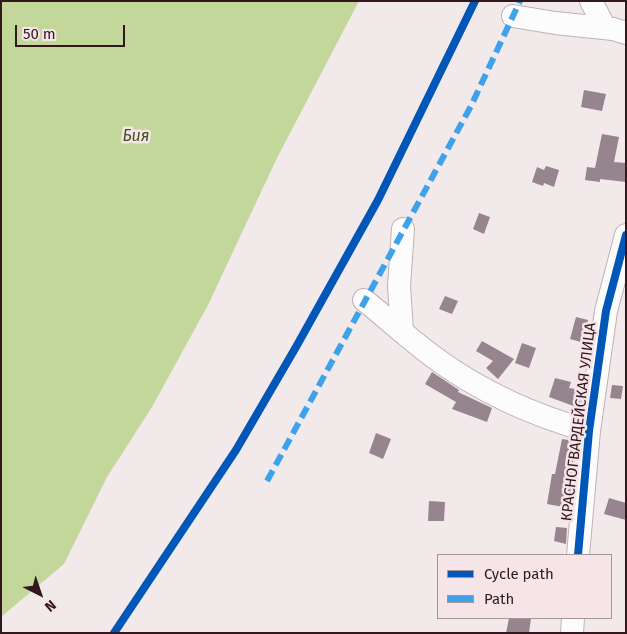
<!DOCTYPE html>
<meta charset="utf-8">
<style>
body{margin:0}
#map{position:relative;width:627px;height:634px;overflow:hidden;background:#f2e9eb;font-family:"Fira Sans",sans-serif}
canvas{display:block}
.frame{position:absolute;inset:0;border:2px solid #32171e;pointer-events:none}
.legend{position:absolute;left:437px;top:554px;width:175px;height:65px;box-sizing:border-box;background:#f6e5e8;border:1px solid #a89397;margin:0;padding:6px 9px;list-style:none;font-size:15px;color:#32171e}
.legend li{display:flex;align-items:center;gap:10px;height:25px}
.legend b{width:25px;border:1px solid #a89397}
.north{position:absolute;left:15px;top:569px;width:50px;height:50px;-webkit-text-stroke:4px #f6e5e8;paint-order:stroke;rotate:139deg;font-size:14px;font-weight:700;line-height:20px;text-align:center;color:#32171e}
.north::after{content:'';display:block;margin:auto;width:18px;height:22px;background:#32171e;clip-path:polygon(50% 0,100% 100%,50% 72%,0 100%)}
.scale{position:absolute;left:15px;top:25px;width:110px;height:22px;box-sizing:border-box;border:2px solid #32171e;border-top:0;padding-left:6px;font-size:15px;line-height:18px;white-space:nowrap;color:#32171e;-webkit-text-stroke:4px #f6e5e8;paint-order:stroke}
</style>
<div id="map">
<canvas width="627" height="634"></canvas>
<div class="frame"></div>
<ul class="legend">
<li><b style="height:6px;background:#0057b8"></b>Cycle path</li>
<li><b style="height:6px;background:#3ea2ea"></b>Path</li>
</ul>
<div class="north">N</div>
<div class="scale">50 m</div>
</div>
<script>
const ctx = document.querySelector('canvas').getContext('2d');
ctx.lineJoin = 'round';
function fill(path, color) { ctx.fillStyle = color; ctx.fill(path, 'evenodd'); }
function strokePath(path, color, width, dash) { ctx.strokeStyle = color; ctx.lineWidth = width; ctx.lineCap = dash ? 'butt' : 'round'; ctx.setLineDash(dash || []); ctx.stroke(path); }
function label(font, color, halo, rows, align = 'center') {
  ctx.font = font + ' "Fira Sans",sans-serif'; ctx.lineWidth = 5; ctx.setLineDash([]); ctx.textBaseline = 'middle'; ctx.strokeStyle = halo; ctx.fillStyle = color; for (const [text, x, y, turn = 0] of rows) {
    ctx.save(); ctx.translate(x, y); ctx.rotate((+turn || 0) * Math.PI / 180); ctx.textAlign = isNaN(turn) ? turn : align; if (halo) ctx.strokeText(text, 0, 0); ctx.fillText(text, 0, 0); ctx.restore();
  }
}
const water = new Path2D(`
 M1,1H359L277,158L208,305L152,407L107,477L64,564L1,617Z`);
const building = new Path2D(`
 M584,90L606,94L602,111L581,107Z
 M602,134L619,137L614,162L626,163V182L600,179V182L585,180L587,167L595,168Z
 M546,166L559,170L554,187L544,183L543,186L532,182L537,167L544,170Z
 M479,213L490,217L484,234L473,229Z
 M445,296L458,301L452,314L439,309Z
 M576,317L588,320L587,325H591L588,344L570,339Z
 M482,341L514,359L498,379L486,368L493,361L476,351Z
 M522,343L536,348L529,368L515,363Z
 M432,372L459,390L458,392L492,408L487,422L452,409L456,402L425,384Z
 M555,378L571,382L569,388L582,390L579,408L549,397Z
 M612,385L623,386L621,399L610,398Z
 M376,433L391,439L383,459L369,453Z
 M562,439L575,441L569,508L547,504L552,474H555Z
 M609,498L626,503V520L604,514Z
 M429,501L445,502L444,521H428Z
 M556,527L567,528L566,544L554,541Z
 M509,618H531L529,633H506Z`);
const minor = new Path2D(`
 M591,1L605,28
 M513,16L555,23L613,29L626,33
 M364,300C388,319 410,340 435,358C480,391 535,416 589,431
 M402,331L399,286L403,229
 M578,555L589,431L606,311L626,235
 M572,633L573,618`);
const quiet = new Path2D(`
 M267,481L471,106L520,1`);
const cycleway = new Path2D(`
 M578,555L589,431L606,311L626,235
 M114,633L236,450L296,347L378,200L475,1`);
const streetNames = [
 ["КРАСНОГВАРДЕЙСКАЯ УЛИЦА",579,422,-83]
];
const waterNames = [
 ["Бия",136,137]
];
fill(water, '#c4d79b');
fill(building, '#96848e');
strokePath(minor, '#c2b0b4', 24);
strokePath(minor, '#fdfcfc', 22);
strokePath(quiet, '#3ea2ea', 6, [12, 6]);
strokePath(cycleway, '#0057b8', 8);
label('15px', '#32171e', '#f6e5e8', streetNames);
label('italic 16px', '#425418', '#f6e5e8', waterNames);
</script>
